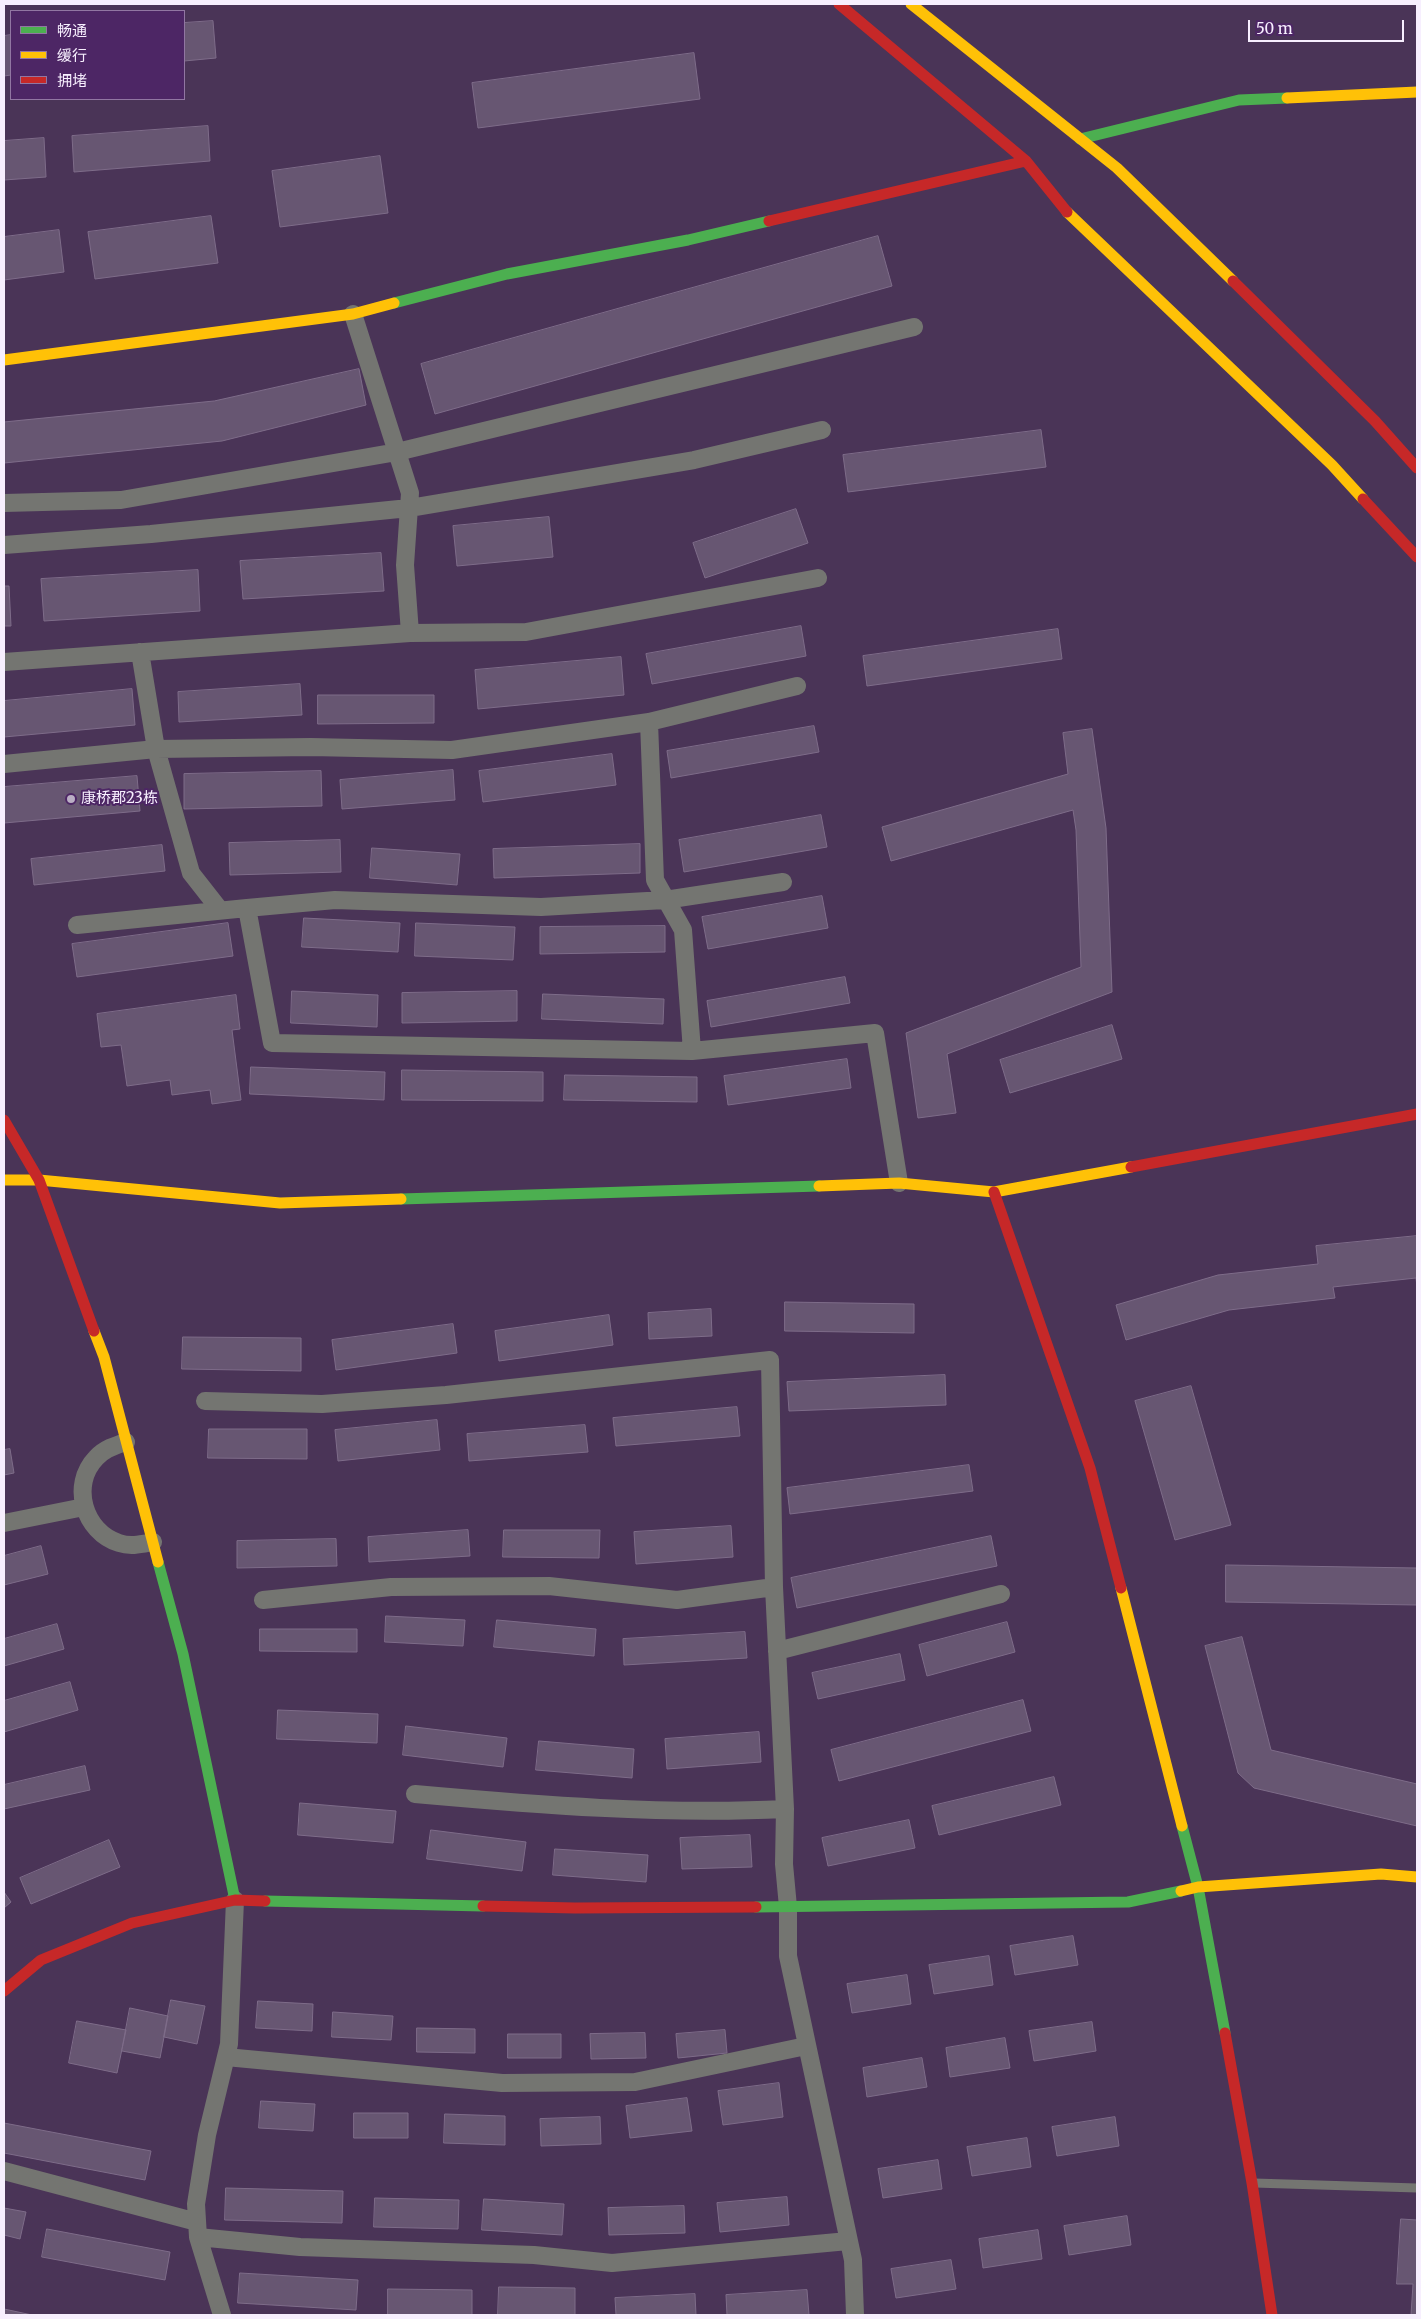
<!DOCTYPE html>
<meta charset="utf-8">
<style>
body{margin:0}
#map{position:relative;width:1421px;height:2319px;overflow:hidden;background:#4a3457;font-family:Merriweather,"Noto Sans SC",serif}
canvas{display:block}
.frame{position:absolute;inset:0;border:5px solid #f7effe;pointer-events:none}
.legend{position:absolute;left:10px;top:10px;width:175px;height:90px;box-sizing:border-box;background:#4d2665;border:1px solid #9176a2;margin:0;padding:6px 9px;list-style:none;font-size:15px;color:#f7effe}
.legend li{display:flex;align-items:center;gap:10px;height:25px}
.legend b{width:25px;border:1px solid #9176a2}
.scale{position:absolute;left:1248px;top:20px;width:156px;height:22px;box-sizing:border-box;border:2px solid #f7effe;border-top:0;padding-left:6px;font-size:15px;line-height:18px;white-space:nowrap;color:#f7effe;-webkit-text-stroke:4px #4d2665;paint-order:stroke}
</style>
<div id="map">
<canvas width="1421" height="2319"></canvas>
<div class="frame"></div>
<ul class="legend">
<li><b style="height:6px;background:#4caf50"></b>畅通</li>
<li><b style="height:6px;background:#ffc107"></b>缓行</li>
<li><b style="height:6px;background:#c62828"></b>拥堵</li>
</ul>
<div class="scale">50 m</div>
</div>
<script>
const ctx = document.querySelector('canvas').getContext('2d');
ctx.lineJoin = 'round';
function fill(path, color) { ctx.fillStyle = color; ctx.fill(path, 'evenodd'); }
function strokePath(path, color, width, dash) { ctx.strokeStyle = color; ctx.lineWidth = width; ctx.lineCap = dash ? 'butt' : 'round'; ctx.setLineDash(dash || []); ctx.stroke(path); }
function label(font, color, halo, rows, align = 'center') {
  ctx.font = font + ' Merriweather,"Noto Sans SC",serif'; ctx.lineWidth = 4; ctx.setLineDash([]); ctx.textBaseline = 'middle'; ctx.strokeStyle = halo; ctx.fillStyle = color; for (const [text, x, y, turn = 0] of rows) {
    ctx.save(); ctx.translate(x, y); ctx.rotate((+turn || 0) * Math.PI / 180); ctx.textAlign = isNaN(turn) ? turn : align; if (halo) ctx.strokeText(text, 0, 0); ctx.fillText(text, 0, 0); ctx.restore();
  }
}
const building = new Path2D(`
 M213,21L216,58L184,61V23Z
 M11,35V75L4,76V36Z
 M694,53L700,99L478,128L472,83Z
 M208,126L210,161L74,172L72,136Z
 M44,138L46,177L4,180V141Z
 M380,156L388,213L280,227L272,171Z
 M211,216L218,263L95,279L88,232Z
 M59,230L64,272L4,280V237Z
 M878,236L892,286L435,414L421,364Z
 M359,369L366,405L222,441L4,463V422L214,401Z
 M1041,430L1046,467L848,492L843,455Z
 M796,509L808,543L705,578L693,543Z
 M549,517L553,557L457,566L453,526Z
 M381,553L384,591L243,599L240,561Z
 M198,570L200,611L44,621L41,579Z
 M4,586H9L11,626H4Z
 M801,626L806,656L652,684L646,654Z
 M1058,629L1062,659L867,686L863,656Z
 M621,657L624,695L478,709L475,670Z
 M300,684L302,715L179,722L178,692Z
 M132,689L135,725L4,737V701Z
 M318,695H434V723L318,724Z
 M814,726L819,752L671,778L667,751Z
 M1092,729L1106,828L1112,992L947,1054L956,1113L918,1118L906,1033L1081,967L1076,830L1073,810L891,861L882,827L1068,774L1063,733Z
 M612,754L616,785L483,802L479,771Z
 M453,770L455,800L342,809L340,780Z
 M321,771L322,806L184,809V774Z
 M137,776L140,811L4,823V787Z
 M821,815L827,847L684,872L679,840Z
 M340,840L341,872L230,875L229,843Z
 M640,844V873L494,878L493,849Z
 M162,845L165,871L34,885L31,859Z
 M372,848L460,854L457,885L370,878Z
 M822,896L828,928L708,949L702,917Z
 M304,918L400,923L398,952L302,947Z
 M228,923L233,956L77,977L72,944Z
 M416,923L515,927L513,960L415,956Z
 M665,926V952L540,954V927Z
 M845,977L850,1003L711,1027L707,1001Z
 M292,991L378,995L377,1027L291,1023Z
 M517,991V1021L402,1023V993Z
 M543,994L664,999L663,1024L542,1019Z
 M236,995L240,1029L232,1030L241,1100L212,1104L210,1090L172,1095L170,1080L127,1086L121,1045L101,1047L97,1014Z
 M1112,1025L1122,1059L1010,1093L1000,1060Z
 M847,1059L851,1088L728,1105L724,1076Z
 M251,1067L385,1072L384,1100L250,1094Z
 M402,1070L543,1072V1101L402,1100Z
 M565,1075L697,1077V1102L564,1100Z
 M1417,1236V1287L1416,1278L1333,1287L1335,1298L1229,1310L1126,1340L1116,1305L1218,1275L1318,1264L1316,1246Z
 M785,1302L914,1304V1333L785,1331Z
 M711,1309L712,1336L649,1339L648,1313Z
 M609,1315L613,1345L499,1361L495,1331Z
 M453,1324L457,1353L336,1370L332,1340Z
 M183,1337L301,1338V1371L182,1369Z
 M945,1375L946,1405L789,1411L787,1382Z
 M1191,1386L1231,1525L1175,1540L1135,1401Z
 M737,1407L740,1436L616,1446L613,1418Z
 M437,1420L440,1450L338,1461L335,1430Z
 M585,1425L588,1452L469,1461L467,1434Z
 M209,1429H307V1459L208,1458Z
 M10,1449L14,1473L4,1475V1450Z
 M969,1465L973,1491L790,1514L787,1488Z
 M731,1526L733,1557L636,1564L634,1532Z
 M468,1530L470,1556L369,1562L368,1537Z
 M504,1530H600L599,1558L503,1557Z
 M991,1536L997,1566L797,1608L791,1578Z
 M336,1539L337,1566L237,1568V1541Z
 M41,1546L48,1574L4,1585V1556Z
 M1226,1565L1417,1568V1605L1226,1602Z
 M386,1616L465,1620L463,1646L385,1642Z
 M497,1620L596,1629L594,1656L494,1647Z
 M1007,1622L1015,1652L927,1676L919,1645Z
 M57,1624L64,1649L4,1666V1639Z
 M260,1629H357V1652L260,1651Z
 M745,1632L747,1658L624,1665L623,1639Z
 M1242,1637L1271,1750L1417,1784V1826L1254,1788L1238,1773L1205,1646Z
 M900,1654L905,1680L818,1699L812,1673Z
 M70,1682L78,1710L4,1732V1701Z
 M1023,1700L1031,1731L839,1781L831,1750Z
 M278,1710L378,1714L377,1743L277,1739Z
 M406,1726L507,1738L503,1767L403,1755Z
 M759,1732L761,1762L667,1769L665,1739Z
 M539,1741L634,1749L632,1778L536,1770Z
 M85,1766L90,1790L4,1809V1785Z
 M1054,1777L1061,1805L939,1835L932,1806Z
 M300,1803L396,1811L393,1843L298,1835Z
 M909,1820L915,1848L828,1866L822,1838Z
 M431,1830L526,1842L522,1871L427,1859Z
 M750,1835L752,1867L682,1869L680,1838Z
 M109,1840L120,1867L31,1904L20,1878Z
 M555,1849L648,1855L646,1882L553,1875Z
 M4,1892L11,1902L4,1908Z
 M1073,1936L1078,1965L1015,1975L1010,1946Z
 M989,1956L993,1985L934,1994L929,1965Z
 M907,1975L911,2004L852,2013L847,1984Z
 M171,2000L205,2006L197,2044L164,2037Z
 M258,2001L313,2004L312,2031L256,2028Z
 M130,2008L168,2016L160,2058L122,2051Z
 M333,2012L393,2016L391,2040L332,2037Z
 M77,2021L126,2030L117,2073L69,2063Z
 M1092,2022L1096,2051L1034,2061L1029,2031Z
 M417,2028L475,2029V2053L417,2052Z
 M725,2030L727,2053L678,2058L676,2034Z
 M645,2033L646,2058L591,2059L590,2034Z
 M508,2034H561V2058H508Z
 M1005,2038L1010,2068L950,2077L946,2048Z
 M922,2058L927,2087L867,2097L863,2068Z
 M779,2083L783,2117L723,2125L718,2091Z
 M687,2098L692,2131L630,2138L626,2106Z
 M261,2101L315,2104L313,2131L259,2128Z
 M354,2113H408V2138H354Z
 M445,2114L505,2116V2145L444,2143Z
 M600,2117L601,2144L541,2146L540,2119Z
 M1115,2117L1119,2146L1057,2156L1052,2127Z
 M4,2123L151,2151L145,2180L4,2153Z
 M1027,2138L1031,2167L972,2176L967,2147Z
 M938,2160L942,2189L883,2198L878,2169Z
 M226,2188L343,2191L342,2223L225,2220Z
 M787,2197L789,2225L720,2232L717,2203Z
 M375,2198L459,2200L458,2229L374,2227Z
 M484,2199L564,2204L562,2235L482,2230Z
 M684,2206L685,2233L609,2235L608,2208Z
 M4,2208L26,2212L20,2239L4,2235Z
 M1127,2216L1131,2245L1069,2255L1064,2226Z
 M1401,2219L1417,2220V2315H1411L1413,2284H1397Z
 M47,2229L170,2252L165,2280L42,2257Z
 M1038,2230L1042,2259L983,2268L979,2239Z
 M951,2260L956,2289L896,2298L891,2269Z
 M240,2273L358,2280L356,2310L238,2303Z
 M499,2287L575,2288V2315H498Z
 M388,2289L472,2290V2315H388Z
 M807,2290L809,2315H727L726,2295Z
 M695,2294L696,2315H616L615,2298Z
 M4,2309L32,2315H4Z`);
const lane = new Path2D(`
 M1254,2183L1417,2188`);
const street = new Path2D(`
 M4,503L121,500L397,452L914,327
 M4,545L151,534L409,508L694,460L822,430
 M410,633L526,632L818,578
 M140,652L156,749L191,873L220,910
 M4,662L410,633L405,565L410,493L353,314
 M649,722L655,880L683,930L692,1051
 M4,764L156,749L311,747L452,750L649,722L797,686
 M247,908L335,900L541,907L665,900L783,882
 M77,925L247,908L272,1043L692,1051L875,1033L899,1183
 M205,1401L322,1404L446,1395L770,1360L774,1587L785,1809L784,1864L788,1907V1956L853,2260L855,2315
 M126,1442C116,1445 104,1449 96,1458C70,1485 84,1532 119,1543C131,1547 142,1544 153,1542
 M4,1523L84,1507
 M263,1600L391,1587L549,1586L677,1600L774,1587
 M777,1651L1001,1594
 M415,1794C538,1805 662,1815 785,1809
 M226,2057L502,2083L635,2082L806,2046
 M4,2171L197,2222
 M198,2237L300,2247L534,2255L612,2263L848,2241
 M222,2315L198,2237L196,2204L207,2135L229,2044L235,1900`);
const fast = new Path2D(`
 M1080,139L1239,100L1287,98
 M394,303L507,274L688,240L769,221
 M401,1199L819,1186
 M158,1562L183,1654L235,1900
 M1182,1826L1198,1887L1225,2033
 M265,1901L483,1906
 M756,1907L1128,1902L1181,1891`);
const slow = new Path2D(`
 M911,4L1117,168L1233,281
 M1287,98L1417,92
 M1067,212L1332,465L1363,499
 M4,360L353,314L394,303
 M4,1180H39L280,1203L401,1199
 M819,1186L899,1183L994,1192L1131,1167
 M94,1331L104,1357L158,1562
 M1121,1588L1182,1826
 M1181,1891L1198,1887L1381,1874L1417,1877`);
const jam = new Path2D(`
 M839,4L1026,161L1067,212
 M769,221L1026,161
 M1233,281L1375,421L1417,468
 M1363,499L1417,557
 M4,1120L39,1180L94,1331
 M1131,1167L1417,1114
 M994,1192L1090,1468L1121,1588
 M483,1906L575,1908L756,1907
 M4,1991L41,1960L132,1923L235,1900L265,1901
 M1225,2033L1252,2183L1272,2315`);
const markers = [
 [71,799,5,"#baaec4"]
];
const poiNames = [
 ["康桥郡23栋",81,799]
];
fill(building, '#675672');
strokePath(building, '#7e6c89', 1);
strokePath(lane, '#747571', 9);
strokePath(street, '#747571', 18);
strokePath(fast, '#4caf50', 11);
strokePath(slow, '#ffc107', 11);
strokePath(jam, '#c62828', 11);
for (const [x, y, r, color] of markers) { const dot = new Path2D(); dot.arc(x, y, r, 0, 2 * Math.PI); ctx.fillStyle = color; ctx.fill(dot); strokePath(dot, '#4d2665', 2); }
label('15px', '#f7effe', '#4d2665', poiNames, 'left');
</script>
